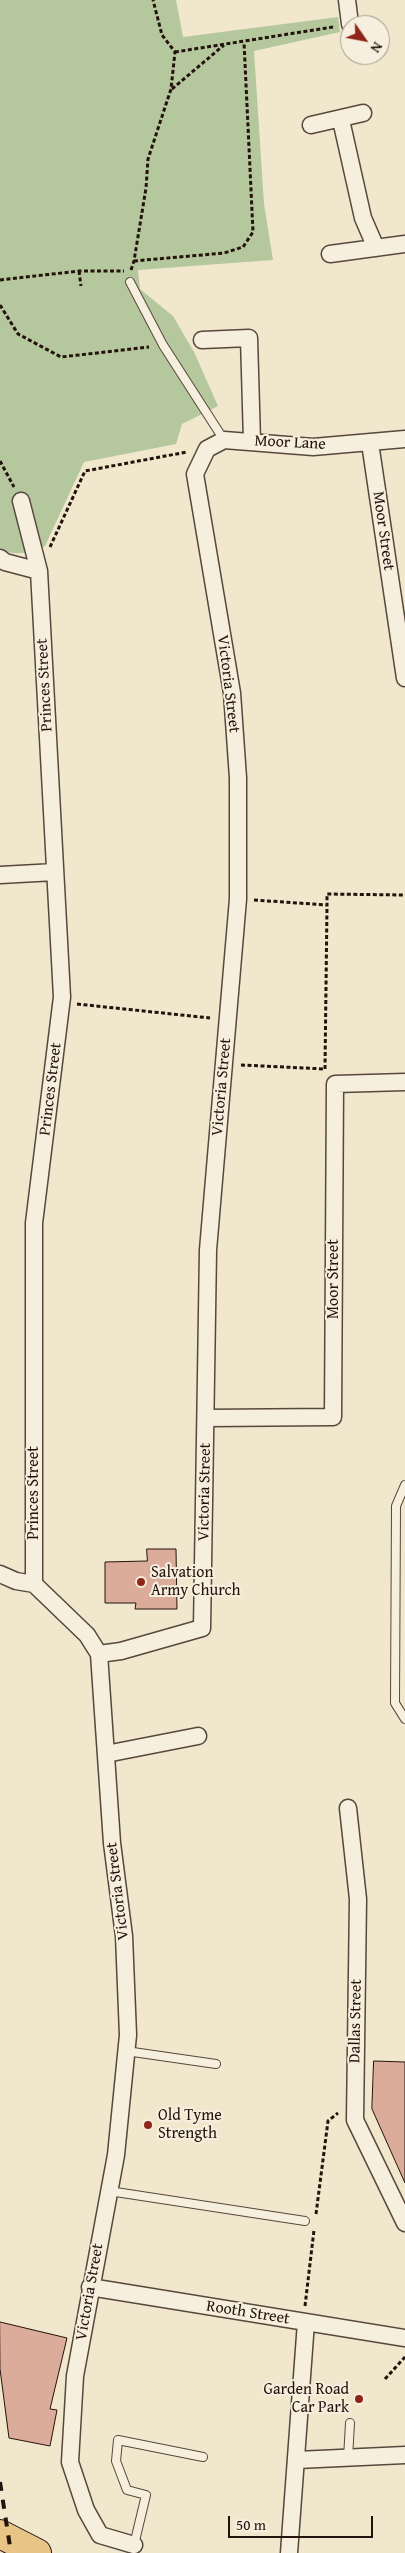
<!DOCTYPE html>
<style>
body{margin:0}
#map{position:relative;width:405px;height:2553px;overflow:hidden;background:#f1e7cd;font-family:"Gentium Book Plus",serif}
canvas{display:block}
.north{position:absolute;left:340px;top:15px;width:50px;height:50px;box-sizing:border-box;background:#f6efde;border:1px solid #a2978a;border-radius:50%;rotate:123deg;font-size:14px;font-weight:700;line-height:20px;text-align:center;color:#24120c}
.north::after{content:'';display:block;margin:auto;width:18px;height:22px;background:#8f2418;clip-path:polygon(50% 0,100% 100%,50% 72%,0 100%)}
.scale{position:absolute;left:228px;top:2516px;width:145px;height:22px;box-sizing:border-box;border:2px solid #24120c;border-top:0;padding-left:6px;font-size:15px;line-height:18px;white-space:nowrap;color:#24120c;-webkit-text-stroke:4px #f6efde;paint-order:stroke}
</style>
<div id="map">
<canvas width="405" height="2553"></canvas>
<div class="north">N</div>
<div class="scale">50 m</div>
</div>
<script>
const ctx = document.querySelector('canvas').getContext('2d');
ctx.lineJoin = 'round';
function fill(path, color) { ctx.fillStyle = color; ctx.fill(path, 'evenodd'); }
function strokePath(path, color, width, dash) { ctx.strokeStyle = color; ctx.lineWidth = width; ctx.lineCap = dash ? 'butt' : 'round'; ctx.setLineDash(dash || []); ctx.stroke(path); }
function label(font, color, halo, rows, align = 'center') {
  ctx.font = font + ' "Gentium Book Plus",serif'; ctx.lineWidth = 4; ctx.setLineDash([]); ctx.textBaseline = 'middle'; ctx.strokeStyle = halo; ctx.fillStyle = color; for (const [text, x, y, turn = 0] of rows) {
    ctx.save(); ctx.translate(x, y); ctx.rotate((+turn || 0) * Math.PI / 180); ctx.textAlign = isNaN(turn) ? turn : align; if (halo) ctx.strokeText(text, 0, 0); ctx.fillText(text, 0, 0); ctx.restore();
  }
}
const green = new Path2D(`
 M0,0H176L183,37L338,17L340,32L254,51L264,204L273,260L138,270L140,289L173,316L194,352L218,406L182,424L176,444L84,462L45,546C31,552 14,558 0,548Z`);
const building = new Path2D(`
 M147,1549H176L177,1609H135L136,1603H105V1562L147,1561Z
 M374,2061L405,2062V2183L372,2109Z
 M0,2322L67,2338L50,2409L57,2410L50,2446L9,2438L0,2369Z`);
const path = new Path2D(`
 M175,52L333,27
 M172,89L224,45
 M134,261L224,253L243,247L253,232L244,42
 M131,270L134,261L146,188L148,159L171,89L175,52L162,35L153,0
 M79,271L81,286
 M0,280L79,271H124
 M0,305L18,334L61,357L149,347
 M0,461L14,487
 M50,547L85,471L187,452
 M254,900L327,905V894L405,895
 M77,1004L210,1018
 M241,1065L325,1069
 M325,1069L327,905
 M316,2214L328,2121L338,2113
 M305,2306L314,2230
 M385,2379L405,2357`);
const lane = new Path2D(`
 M130,282L163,345L224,440
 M405,1485L396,1506L395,1703L405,1719
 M126,2051L216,2064
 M109,2191L305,2221
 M348,2458L350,2423
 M134,2545L146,2495L127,2490L116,2461L118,2440L203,2457`);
const street = new Path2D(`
 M347,0L350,24
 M341,120L363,218L376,248
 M311,125L363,113
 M330,254L405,244
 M202,340L249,338L252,441
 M370,443L405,678
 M21,501L39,571L62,997L34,1223V1584L87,1635L99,1654L112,1843L124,1936L128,2035L116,2155L75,2376L70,2462L86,2510L100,2535L134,2545
 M0,558L5,562L39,571
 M0,875L55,872
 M207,1418L333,1417L335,1084L405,1082
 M0,1574L16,1581L34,1584
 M99,1654L121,1651L202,1628L208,1250L238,899V778L232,693L195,474L207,449L224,440L313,447L405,439
 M106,1754L198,1736
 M348,1808L358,1899L355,2120L405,2223
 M90,2287L405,2338
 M297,2460L405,2455
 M289,2553L306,2322`);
const highway = new Path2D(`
 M0,2534L37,2553`);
const rail = new Path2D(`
 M0,2482L11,2553`);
const markers = [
 [141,1582,5,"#8f2418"],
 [148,2125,5,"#8f2418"],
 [359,2399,5,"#8f2418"]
];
const streetNames = [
 ["Moor Lane",290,443,3],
 ["Moor Street",383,531,82],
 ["Victoria Street",228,684,83],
 ["Princes Street",45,685,-93],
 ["Victoria Street",222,1087,-85],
 ["Princes Street",51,1089,-83],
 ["Moor Street",334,1279,-90],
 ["Victoria Street",205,1492,-89],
 ["Princes Street",34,1493,-90],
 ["Victoria Street",118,1891,-97],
 ["Dallas Street",356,2021,-89],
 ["Victoria Street",90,2292,-80],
 ["Rooth Street",248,2313,9]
];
const poiNames = [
 ["Salvation",151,1573],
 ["Army Church",151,1591],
 ["Old Tyme",158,2116],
 ["Strength",158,2134],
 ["Garden Road",349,2390,"right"],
 ["Car Park",349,2408,"right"]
];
fill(green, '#b4c79d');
fill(building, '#dcac9b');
strokePath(building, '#24120c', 1);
strokePath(lane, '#57473c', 10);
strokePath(street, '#57473c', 19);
strokePath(highway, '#24120c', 30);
strokePath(path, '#24120c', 3, [4, 2.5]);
strokePath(lane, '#f6efde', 8);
strokePath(street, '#f6efde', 16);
strokePath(highway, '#e8c486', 28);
strokePath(rail, '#24120c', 4, [9, 9]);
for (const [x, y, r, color] of markers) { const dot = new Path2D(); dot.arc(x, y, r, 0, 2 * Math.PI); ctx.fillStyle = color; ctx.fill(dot); strokePath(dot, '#f6efde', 2); }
label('16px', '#24120c', '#f6efde', streetNames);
label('16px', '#24120c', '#f6efde', poiNames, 'left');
</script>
